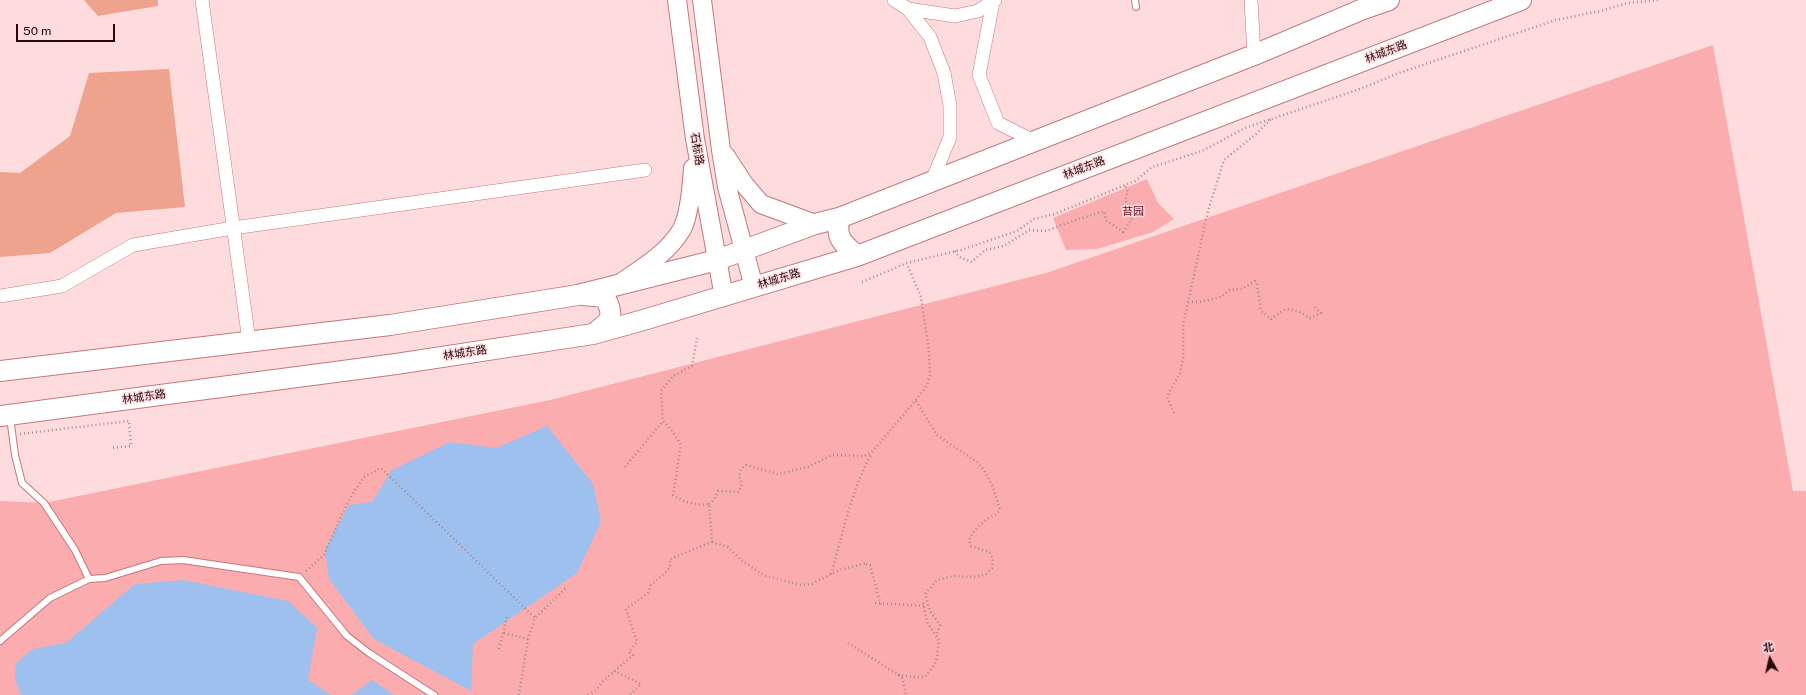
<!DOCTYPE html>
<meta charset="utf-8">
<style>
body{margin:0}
#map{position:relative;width:1806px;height:695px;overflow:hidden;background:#fedcdd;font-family:"Public Sans","Noto Sans SC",sans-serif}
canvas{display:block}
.north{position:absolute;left:1750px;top:639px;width:40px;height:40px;-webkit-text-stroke:3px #fedcdd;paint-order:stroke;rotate:352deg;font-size:11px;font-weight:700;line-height:16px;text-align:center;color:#25090c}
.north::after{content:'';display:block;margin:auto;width:14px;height:18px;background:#25090c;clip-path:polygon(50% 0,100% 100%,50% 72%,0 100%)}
.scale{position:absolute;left:16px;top:24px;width:99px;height:18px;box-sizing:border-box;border:2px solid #25090c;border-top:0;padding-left:5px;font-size:12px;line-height:14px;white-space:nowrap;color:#25090c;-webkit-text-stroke:3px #fedcdd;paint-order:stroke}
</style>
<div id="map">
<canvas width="1806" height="695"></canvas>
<div class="north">北</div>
<div class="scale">50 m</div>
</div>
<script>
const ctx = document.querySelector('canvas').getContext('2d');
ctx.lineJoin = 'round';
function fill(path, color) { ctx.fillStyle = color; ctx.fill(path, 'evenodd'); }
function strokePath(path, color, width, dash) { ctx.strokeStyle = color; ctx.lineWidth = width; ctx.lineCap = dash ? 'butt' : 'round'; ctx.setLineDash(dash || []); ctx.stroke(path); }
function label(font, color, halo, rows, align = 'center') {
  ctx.font = font + ' "Public Sans","Noto Sans SC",sans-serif'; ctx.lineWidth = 3; ctx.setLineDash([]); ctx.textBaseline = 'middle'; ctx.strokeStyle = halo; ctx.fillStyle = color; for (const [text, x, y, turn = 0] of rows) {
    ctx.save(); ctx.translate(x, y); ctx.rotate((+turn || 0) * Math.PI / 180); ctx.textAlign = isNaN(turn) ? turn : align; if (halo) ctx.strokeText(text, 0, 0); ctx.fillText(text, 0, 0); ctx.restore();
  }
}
const green = new Path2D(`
 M1713,45L1793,491H1806V695H0V501L44,503L550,400L1046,273Z
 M1147,179L1158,203L1174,219L1153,232L1097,249L1066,250L1053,218Z`);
const water = new Path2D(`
 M547,426L593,484L601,522L577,573L473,644L471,691L374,639L329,579L325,549L349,505L372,502L392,470L450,442L496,448Z
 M183,580L288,601L317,628L308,680L331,695H21L15,679L16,663L33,649L66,643L135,584Z
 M372,680L394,695H351Z`);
const building = new Path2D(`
 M84,0H158V6L98,16Z
 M169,69L185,207L116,213L50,253L0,257V172L20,173L70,136L89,73Z`);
const path = new Path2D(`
 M955,251L959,257L972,262L985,250L1004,246L1029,230L1047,231L1061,225L1104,211L1106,220L1123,232L1130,222L1134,211L1125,200L1128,192L1125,185
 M862,282L907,263L961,250L1017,231L1034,219L1055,214L1135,181L1152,167L1202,151L1245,128L1360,89L1399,73L1556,20L1600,11L1628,3L1658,0
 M1188,302H1200L1221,297L1229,290L1242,289L1255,281L1257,284L1261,311L1271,319L1286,309L1298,311L1310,318L1321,313L1314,307
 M916,401L937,435L977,462L984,470L993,487L1000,510C996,515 994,515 989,518C980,524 973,531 969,540L971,546L989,552L993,559L992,568L986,574L976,577L954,576L937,580L925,594L930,611L940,625L936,636
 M1174,413L1167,397L1180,373L1183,358V325L1208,211L1224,160L1256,134L1271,119
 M20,434L129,421L131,446L111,448
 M625,467L663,421
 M709,504L714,500L718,491L739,492L742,483L739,477L741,469L746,465L778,474L808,467L832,455L864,456L872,452L915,401L927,385L930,376L929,352L921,297L907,264
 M712,542L728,547L740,559L763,575L801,585L812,584L839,570L867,563
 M866,564L870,565L881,606
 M306,571L324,555L343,512L355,490L364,477L381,468L535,618
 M831,574C843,534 851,490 872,453
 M875,603L925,606
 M504,633L528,639
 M848,643L902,677L906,695
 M499,649L507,617
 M614,671L641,684L630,695
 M898,675L912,677H925L933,667L937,658L939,640L927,622L923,603
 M519,695L528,639L535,618L566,588
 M588,695L596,690L603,681L633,655L629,652L637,642L626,609L648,593L651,585L670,568V559L712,542L709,504C697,506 683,502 673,495L681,445L673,432L663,421L661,391L673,376L692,366L697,338`);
const service = new Path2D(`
 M1135,0L1136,7
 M10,417L15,455L22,483L44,503L75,550L89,579
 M0,641L50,598L89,579L105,578L161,561L183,560L299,577L347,636L369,653L434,695`);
const minor = new Path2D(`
 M202,0L249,341
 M894,0L908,9L955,16L978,11L995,0
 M1251,0L1254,55
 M993,2L979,75L998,123L1034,141
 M908,9L930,37L944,73L950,106V137L932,181
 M0,296L62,286L133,245L233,228L645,170`);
const secondary = new Path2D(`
 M677,0L695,139L724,297
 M702,0L721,150L727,187L754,287
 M725,155L744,184L761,204L815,224
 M622,282C644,267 668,253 682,229C689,216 692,183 693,168`);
const primary = new Path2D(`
 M839,218C836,240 842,242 857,256
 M583,295L605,297C615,318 611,321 593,334
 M0,371L390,325L578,295L717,260L815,224L839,218L1254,55L1363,9L1389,0
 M0,416L396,364L593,334L640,321L857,256L1521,0`);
const streetNames = [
 ["林城东路",1386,52,-21],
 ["石标路",697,149,81],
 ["林城东路",1084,168,-21],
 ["林城东路",779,279,-17],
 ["林城东路",465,353,-9],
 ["林城东路",144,397,-8]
];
const parkNames = [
 ["苔园",1133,212]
];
fill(green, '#faacaf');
fill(water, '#9ec0ef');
fill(building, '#eea38e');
strokePath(service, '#c3787c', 8);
strokePath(minor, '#c3787c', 14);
strokePath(secondary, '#c3787c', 20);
strokePath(primary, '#c3787c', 22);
strokePath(path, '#a9898b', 2.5, [1, 3]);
strokePath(service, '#fff', 6);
strokePath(minor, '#fff', 13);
strokePath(secondary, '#fff', 18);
strokePath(primary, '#fff', 20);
label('11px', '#25090c', '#fedcdd', streetNames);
label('11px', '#66031c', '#fedcdd', parkNames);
</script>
